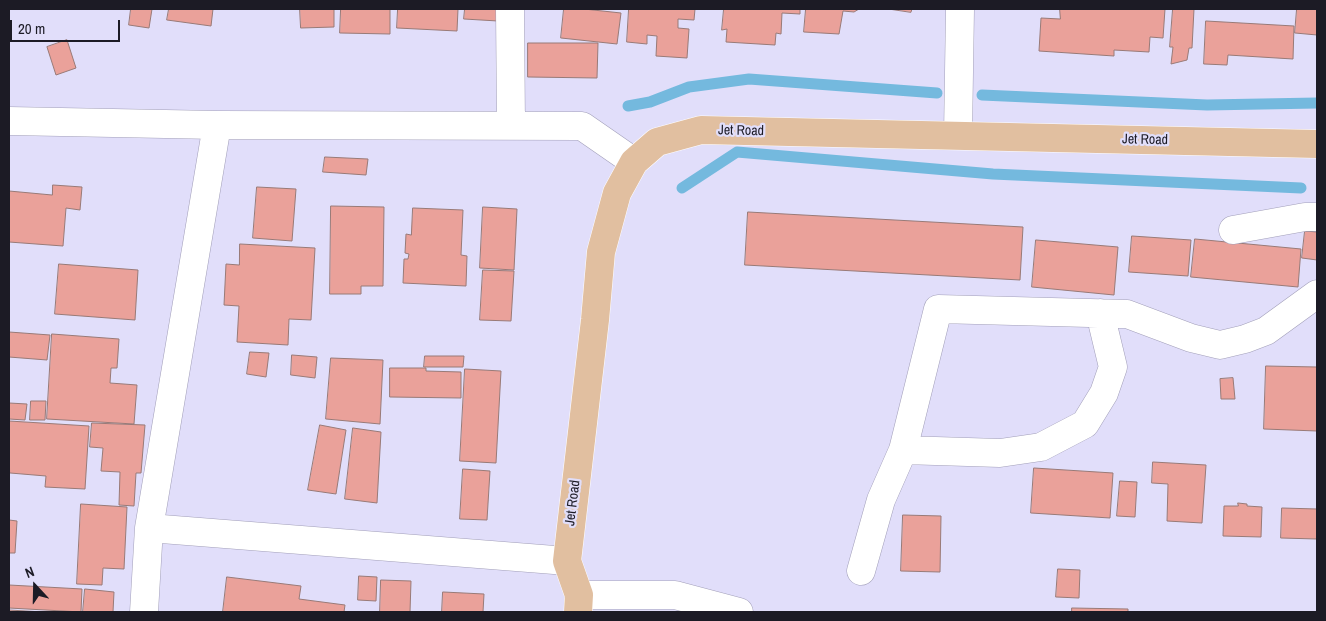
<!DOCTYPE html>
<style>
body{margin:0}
#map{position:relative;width:1326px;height:621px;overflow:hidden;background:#e1defa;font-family:"Archivo Narrow",sans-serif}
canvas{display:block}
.frame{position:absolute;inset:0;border:10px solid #1c1b25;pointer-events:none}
.north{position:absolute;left:10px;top:561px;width:50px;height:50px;-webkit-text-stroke:4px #e1defa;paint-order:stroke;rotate:339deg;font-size:14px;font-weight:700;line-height:20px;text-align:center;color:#1c1b25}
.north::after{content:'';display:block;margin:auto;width:18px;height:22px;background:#1c1b25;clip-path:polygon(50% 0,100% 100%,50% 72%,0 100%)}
.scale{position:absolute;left:10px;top:20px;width:110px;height:22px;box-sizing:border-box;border:2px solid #1c1b25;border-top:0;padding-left:6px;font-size:15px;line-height:18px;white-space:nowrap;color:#1c1b25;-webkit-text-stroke:4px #e1defa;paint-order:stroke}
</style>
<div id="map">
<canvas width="1326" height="621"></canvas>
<div class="frame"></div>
<div class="north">N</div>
<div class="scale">20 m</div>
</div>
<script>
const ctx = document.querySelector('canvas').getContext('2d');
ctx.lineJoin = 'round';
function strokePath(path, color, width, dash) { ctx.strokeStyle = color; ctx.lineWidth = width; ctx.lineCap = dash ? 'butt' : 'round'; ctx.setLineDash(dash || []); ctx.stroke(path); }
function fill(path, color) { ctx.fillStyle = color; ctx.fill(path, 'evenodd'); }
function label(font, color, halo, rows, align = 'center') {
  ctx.font = font + ' "Archivo Narrow",sans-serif'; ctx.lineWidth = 4.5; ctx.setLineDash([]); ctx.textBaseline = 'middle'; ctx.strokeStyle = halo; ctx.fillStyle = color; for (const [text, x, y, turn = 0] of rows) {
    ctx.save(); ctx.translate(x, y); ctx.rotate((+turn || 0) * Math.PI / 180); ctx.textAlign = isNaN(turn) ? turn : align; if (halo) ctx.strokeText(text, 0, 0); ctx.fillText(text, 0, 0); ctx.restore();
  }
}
const stream = new Path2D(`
 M982,95L1207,105L1317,103
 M628,106L650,102L689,87L749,79L937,93
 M682,188L737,152L993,174L1301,188`);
const building = new Path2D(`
 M131,9H152L149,28L129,25Z
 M169,9H213L211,26L167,20Z
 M300,9H334V27L301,28Z
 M341,9H390V34L340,33Z
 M398,9H458L457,31L397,28Z
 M465,9H498V21L464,19Z
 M564,9H584L621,13L617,44L561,38Z
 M629,9H695L694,20L678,19V28L689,29L687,58L656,56L657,36L647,35V44L627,42Z
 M724,9H800V14L782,13L781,34L776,33L775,45L726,42L727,29L722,30Z
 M806,9H859L854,12L843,11L839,34L804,32Z
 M889,9H912L911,12Z
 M1060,9H1165L1163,38L1150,37L1149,52L1114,50V56L1039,51L1041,18L1060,19Z
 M1173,9H1194L1192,48H1189L1187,60L1171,64L1173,47H1170Z
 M1297,9H1317V35L1295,33Z
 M1206,21L1294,26L1293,59L1228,55L1227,65L1204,64Z
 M67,40L76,68L56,75L47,47Z
 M528,43H598L597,78L528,77Z
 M325,157L368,159L366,175L323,172Z
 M53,185L82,187L80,210L66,208L63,246L9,242V191L52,195Z
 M257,187L296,189L292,241L253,238Z
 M331,206L384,207L383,286H361V294H330Z
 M483,207L517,209L514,270L480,268Z
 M413,208L463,210L461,255L467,256L466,286L403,283L404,259H408L409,254L405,253L406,234L411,235Z
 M748,212L1023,227L1020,280L745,265Z
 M1305,231L1317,232V260L1302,258Z
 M1132,236L1191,240L1188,276L1129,272Z
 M1195,239L1301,249L1298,287L1191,277Z
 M1036,240L1118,247L1114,295L1032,287Z
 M240,244L315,248L311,320L289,319L288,345L237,342L239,306L224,305L226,264L239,265Z
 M59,264L138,270L135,320L55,314Z
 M483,270L514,271L511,321L480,320Z
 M9,332L50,335L47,360L9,357Z
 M52,334L119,339L117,368H111L110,383L137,385L134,424L47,419Z
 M250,352L269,353L266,377L247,374Z
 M292,355L317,357L315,378L291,375Z
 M425,356H464L463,367H424Z
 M331,358L383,360L380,424L326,419Z
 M1266,366L1317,367V431L1264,429Z
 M390,368H426V371L461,372V398L390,397Z
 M465,369L501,371L496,463L460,461Z
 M1233,378L1235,399H1221L1220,379Z
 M31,401H46L45,420H30Z
 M9,403L27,404L25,420L9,419Z
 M9,421L89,426L85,489L45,487L46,476L10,473Z
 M92,423L145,425L141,473H136L134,506L119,505L120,472L101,471L103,448L90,447Z
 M320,425L346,430L336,494L308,490Z
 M353,428L381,432L377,503L345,499Z
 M1153,462L1206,465L1202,523L1167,521L1168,484L1152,483Z
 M1034,468L1113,473L1110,518L1031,513Z
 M463,469L490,471L487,520L460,519Z
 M1120,481L1137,482L1135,517L1117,516Z
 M1238,503L1247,504V506L1262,507L1261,537L1223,536L1224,506H1238Z
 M81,504L127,507L124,569L103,568L102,585L77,584Z
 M1282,508L1317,509V539L1281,538Z
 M903,515L941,516L940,572L901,571Z
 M9,520L17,521L15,553H9Z
 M1058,569L1080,570L1079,598L1056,597Z
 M359,576L377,577L376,601L358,600Z
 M227,577L301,586L299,599L345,605L344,612H223Z
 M381,580L411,581L410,612H380Z
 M9,585L82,589L81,612L9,608Z
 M85,589L114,592L113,612H83Z
 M443,592L484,594L483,612H442Z
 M1072,608L1128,609V612H1072Z
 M9,610L43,612H9Z`);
const minor = new Path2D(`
 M510,9L511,126
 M9,121L217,125L582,126L634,162
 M958,135L960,9
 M1233,230L1305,217H1317
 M903,450L1000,453L1041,447L1085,424L1104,393L1113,367L1100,313
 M149,528L567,561
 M861,571L881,500L903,450L938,309L1127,314L1191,338L1220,345L1245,339L1266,331L1317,294
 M579,595H675L739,612
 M144,612L149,528L217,125`);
const major = new Path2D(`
 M578,612L579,595L567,561L595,320L601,252L617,193L634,162L657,142L701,130L1317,144`);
const streetNames = [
 ["Jet Road",741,131,1],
 ["Jet Road",1145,140,1],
 ["Jet Road",573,503,-83]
];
strokePath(stream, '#74b9de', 11);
fill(building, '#eaa19a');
strokePath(building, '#987a77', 1);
strokePath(minor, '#a29fb9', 29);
strokePath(major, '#fff', 29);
strokePath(minor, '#fff', 28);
strokePath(major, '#e1bfa0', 28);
label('14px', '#1c1b25', '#e1defa', streetNames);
</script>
